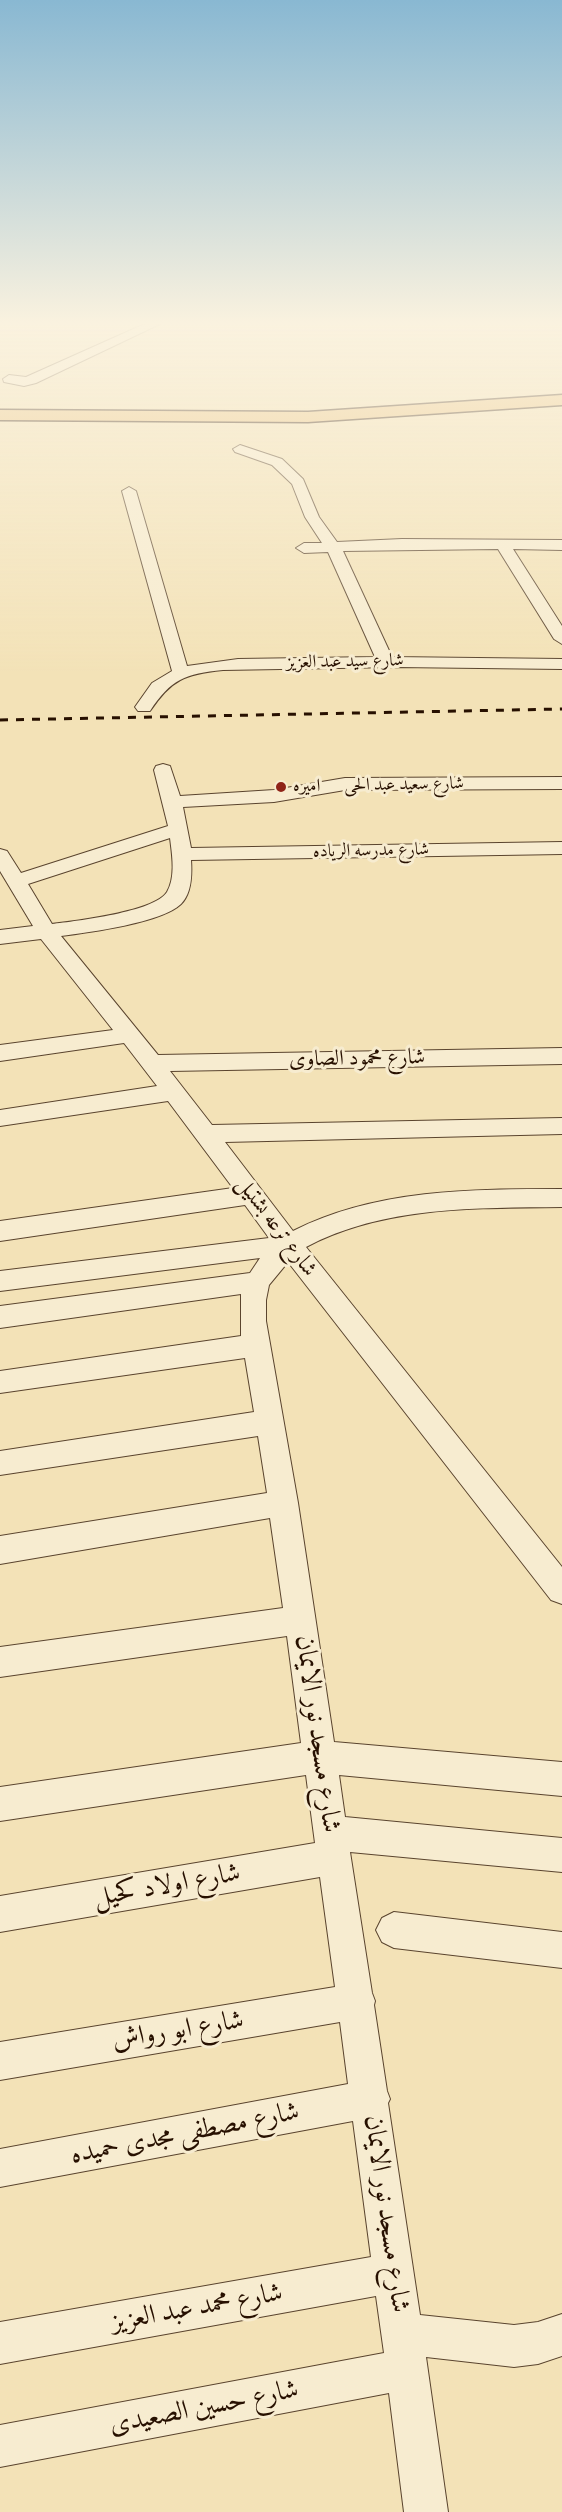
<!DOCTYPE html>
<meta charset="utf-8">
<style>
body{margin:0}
canvas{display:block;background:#f3e2b7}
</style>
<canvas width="562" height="2512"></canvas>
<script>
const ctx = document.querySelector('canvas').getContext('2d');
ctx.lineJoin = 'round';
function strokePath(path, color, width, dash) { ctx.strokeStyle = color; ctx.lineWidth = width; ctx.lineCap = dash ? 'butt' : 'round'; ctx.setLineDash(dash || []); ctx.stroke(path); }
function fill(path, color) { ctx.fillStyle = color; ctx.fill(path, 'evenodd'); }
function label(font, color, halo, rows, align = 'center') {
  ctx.font = font + ' "IM FELL French Canon",Amiri,serif'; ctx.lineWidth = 6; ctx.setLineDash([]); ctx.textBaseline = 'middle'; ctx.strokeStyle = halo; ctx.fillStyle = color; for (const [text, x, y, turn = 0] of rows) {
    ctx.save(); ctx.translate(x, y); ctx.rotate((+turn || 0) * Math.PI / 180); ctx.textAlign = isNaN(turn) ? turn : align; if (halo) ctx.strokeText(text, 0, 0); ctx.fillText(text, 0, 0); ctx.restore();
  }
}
const street = new Path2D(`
 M149,322H164L36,383L24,386L4,382L3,379L9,375L26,377Z
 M240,445L282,459L303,479L319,517L337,542L402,539L562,540V550L513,549L562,626V644L554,639L498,549L343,551L392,657L562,659V669L397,667L223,670C185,674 171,679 150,711H138L135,707L152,683L172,671L122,491L129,487L136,491L187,666L238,659L375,657L328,552L304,553L296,548L304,543H322L305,517L292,484L272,465L235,452L233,449Z
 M163,764L170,766L180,796L274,790L345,778L562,777V789L345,790L274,802L183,807L191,848L562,842V854L191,860C192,874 192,893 181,904C161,923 90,932 61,936L158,1055L562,1048V1064L170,1071L212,1125L562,1118V1134L225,1142L293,1231C375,1189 472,1189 562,1189V1207C476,1208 383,1206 306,1247L562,1567V1604L551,1600L288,1262L269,1285L266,1300V1321L298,1503L334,1742L562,1762V1796L339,1775L345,1817L562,1838V1872L350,1852L372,1993L375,2001L374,2005L387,2091L390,2099L388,2103L420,2315L514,2325L538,2322L562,2314V2356L538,2364L514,2367L426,2357L448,2512H404L389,2393L0,2467V2425L384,2353L376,2296L0,2364V2322L371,2257L353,2121L0,2187V2149L348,2084L340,2022L0,2080V2042L335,1987L320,1877L0,1932V1896L315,1843L306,1775L0,1821V1787L301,1743L287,1636L0,1677V1647L283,1608L270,1518L0,1564V1536L267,1493L258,1436L0,1475V1451L254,1412L245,1358L0,1393V1371L241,1336V1294L0,1328V1306L250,1273L260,1258L0,1291V1271L269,1238L245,1205L0,1241V1221L233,1188L168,1101L0,1126V1110L157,1086L124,1043L0,1061V1045L113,1030L41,939L0,944V930L33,926L0,871V849L7,851L21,873L168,826L154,770L156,766ZM170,838C172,854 176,877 167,892C155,912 76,921 52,924L28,884Z
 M394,1912L562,1932V1968L394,1948L382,1942L376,1930L382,1918Z`);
const highway = new Path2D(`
 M562,395V405L308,422L0,420V410L308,412Z`);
const rail = new Path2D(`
 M0,720L562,709`);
const markers = [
 [281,787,6,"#8f2418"]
];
const farStreetnames = [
 ["شارع سيد عبد العزيز",345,662,-1],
 ["شارع سعيد عبد الحى",404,785,-1],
 ["شارع مدرسه الرياده",371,851,-1]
];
const farPoinames = [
 ["اميره",293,787]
];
const streetNames = [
 ["شارع محمود الصاوى",357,1059,-1],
 ["شارع ترعه بشتيل",276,1227,53]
];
const nearStreetnames = [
 ["شارع مسجد نور الايمان",317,1734,82],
 ["شارع اولاد كحيل",167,1886,-10],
 ["شارع ابو رواش",178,2031,-9],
 ["شارع مصطفى مجدى حميده",185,2134,-11],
 ["شارع مسجد نور الايمان",386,2214,82],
 ["شارع محمد عبد العزيز",197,2308,-10],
 ["شارع حسين الصعيدى",204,2408,-11]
];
strokePath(street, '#5a442e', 2);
strokePath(highway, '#271000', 3);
fill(street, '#f7ecd0');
fill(highway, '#eac17c');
strokePath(rail, '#271000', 3, [8, 8]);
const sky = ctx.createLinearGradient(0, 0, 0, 673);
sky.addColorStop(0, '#89b8d2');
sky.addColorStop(0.48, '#faf2df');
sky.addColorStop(1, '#faf2df00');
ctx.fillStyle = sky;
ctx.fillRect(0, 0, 562, 673);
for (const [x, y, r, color] of markers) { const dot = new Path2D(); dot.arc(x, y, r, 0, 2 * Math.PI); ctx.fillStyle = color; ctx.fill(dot); strokePath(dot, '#f7ecd0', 2); }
label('18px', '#271000', '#f7ecd0', farStreetnames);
label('18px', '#271000', '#f7ecd0', farPoinames, 'left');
label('22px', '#271000', '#f7ecd0', streetNames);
label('27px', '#271000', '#f7ecd0', nearStreetnames);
</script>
